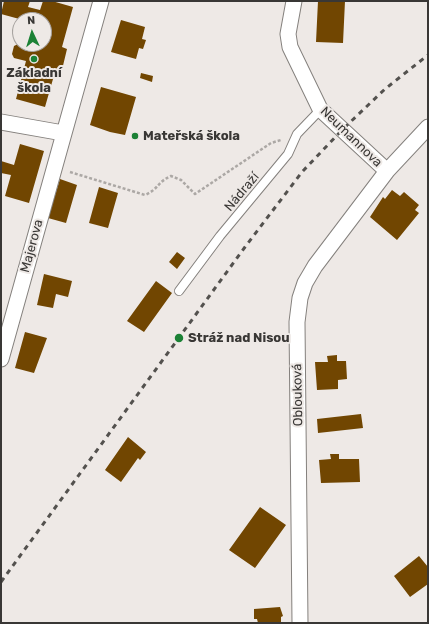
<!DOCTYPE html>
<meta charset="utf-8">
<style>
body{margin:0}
#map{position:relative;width:429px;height:624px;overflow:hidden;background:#eee9e6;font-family:Rubik,sans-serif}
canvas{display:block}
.frame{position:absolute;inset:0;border:2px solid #393735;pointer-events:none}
.north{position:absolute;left:12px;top:12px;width:40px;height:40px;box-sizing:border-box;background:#eee9e6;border:1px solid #a6a29f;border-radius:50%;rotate:356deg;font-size:11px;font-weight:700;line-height:16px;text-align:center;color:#393735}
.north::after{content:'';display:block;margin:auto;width:14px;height:18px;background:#1b8135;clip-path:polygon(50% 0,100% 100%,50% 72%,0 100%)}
</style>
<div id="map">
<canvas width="429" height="624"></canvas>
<div class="frame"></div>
<div class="north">N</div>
</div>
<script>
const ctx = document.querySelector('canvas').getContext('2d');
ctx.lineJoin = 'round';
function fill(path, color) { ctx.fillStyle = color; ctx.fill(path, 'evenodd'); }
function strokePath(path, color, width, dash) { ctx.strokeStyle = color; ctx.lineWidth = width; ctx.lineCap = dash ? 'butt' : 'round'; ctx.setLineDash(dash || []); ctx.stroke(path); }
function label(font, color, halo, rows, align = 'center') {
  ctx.font = font + ' Rubik,sans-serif'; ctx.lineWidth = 4; ctx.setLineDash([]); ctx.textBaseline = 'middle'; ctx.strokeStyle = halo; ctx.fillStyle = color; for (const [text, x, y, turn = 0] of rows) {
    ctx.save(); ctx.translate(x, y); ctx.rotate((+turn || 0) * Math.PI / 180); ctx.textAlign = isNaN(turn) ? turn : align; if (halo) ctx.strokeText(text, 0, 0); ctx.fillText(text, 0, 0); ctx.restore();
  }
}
const building = new Path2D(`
 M4,1H30L28,7L40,10L43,1H52L73,7L62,47L67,49L61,74L55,72L45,107L16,99L26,61L14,58L12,54L14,46L18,44L30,48L31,44H44V20L25,17V20H23L1,14Z
 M318,1H345L343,43L316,42Z
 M121,20L145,27L142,39L146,40L143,49L139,48L136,59L111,52Z
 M141,73L153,76L152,82L140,78Z
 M101,87L136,97L125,135L110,132L90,125Z
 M20,144L44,151L29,203L5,196L11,175L1,173V161L14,165Z
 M60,179L77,185L66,223L48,218Z
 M99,187L118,193L108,228L89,223Z
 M392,190L400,196L404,192L419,205L415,210L419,213L397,240L370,217L383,197L385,199Z
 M177,252L185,258L177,269L169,262Z
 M44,274L72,281L68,297L56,294L53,308L37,305Z
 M156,281L172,293L144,332L127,321Z
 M25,332L47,338L34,373L15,368Z
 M337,355V361H346L347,379L338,380V389L317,390L315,362H328L327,356Z
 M361,414L363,428L318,433L317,419Z
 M128,437L146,452L140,460L138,458L121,482L105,470Z
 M330,454H339V459H359L360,482L321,483L319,460L331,459Z
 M260,507L286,525L255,568L229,550Z
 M419,556L428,567V584L410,597L394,576Z
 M280,607L283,616L281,617V623H258L257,619H254V609Z`);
const path = new Path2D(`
 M70,172L145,195C159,189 157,182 171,176L181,180L195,194L271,143L281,140`);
const lane = new Path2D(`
 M179,291L220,236L288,154L297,134L322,108`);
const street = new Path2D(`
 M294,1L288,34L290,47L320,109L387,171
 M1,122L63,133
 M1,359L101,1
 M300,623L297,322L300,298L305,283L315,266L387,171L428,127`);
const rail = new Path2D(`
 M1,582L245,247L302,172L343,129L385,89L428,55`);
const markers = [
 [34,59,4,"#1b8135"],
 [135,136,4,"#1b8135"],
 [179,338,5,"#1b8135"]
];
const poiNames = [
 ["Základní",34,73,"center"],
 ["škola",34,88,"center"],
 ["Mateřská škola",143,136],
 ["Stráž nad Nisou",188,338]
];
const streetNames = [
 ["Neumannova",351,137,44],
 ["Nádraží",242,192,-50],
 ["Majerova",32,246,-75],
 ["Oblouková",298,395,-91]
];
fill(building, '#714601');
strokePath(lane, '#84807d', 10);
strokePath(street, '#84807d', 17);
strokePath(path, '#aca8a5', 2.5, [3, 2]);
strokePath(lane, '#fff', 8);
strokePath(street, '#fff', 15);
strokePath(rail, '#53514e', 3, [5, 5]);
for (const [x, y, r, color] of markers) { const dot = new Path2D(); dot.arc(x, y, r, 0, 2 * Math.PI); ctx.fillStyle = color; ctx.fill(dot); strokePath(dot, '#eee9e6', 1.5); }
label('bold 13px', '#393735', '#eee9e6', poiNames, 'left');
label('13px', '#393735', '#eee9e6', streetNames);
</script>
